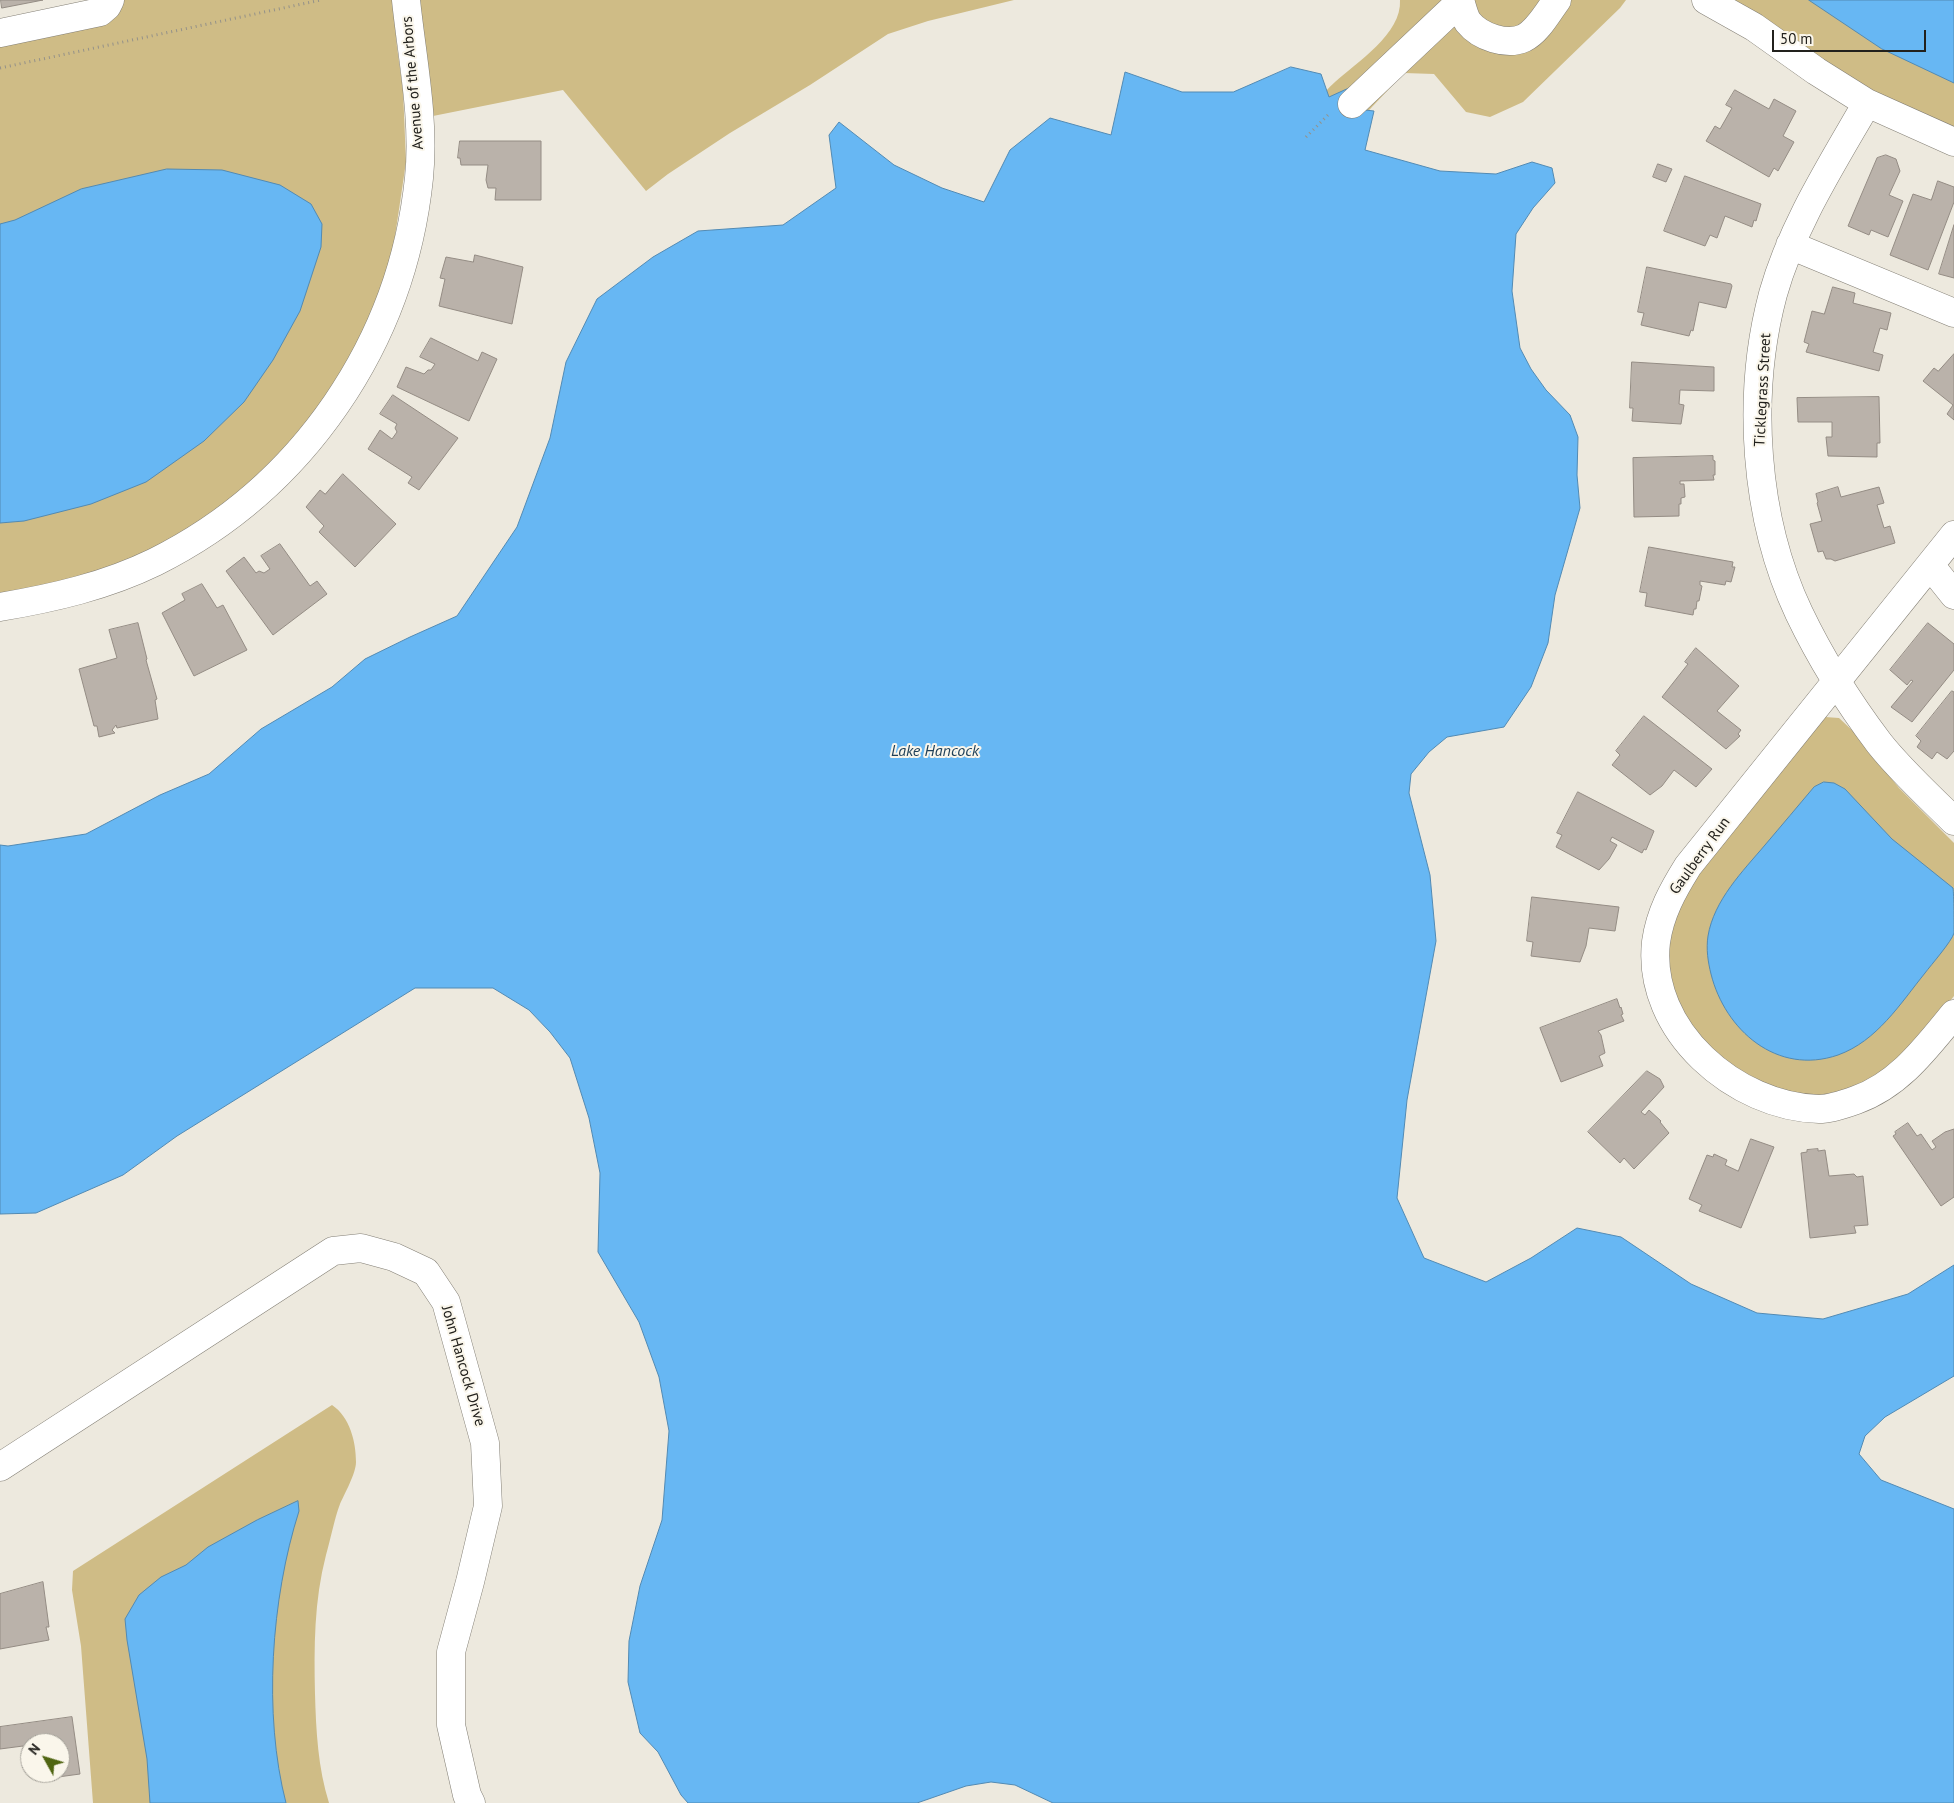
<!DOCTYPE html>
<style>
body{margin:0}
#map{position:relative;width:1954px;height:1803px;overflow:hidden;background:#ede9de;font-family:"PT Sans",sans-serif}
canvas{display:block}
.north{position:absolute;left:20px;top:1733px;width:50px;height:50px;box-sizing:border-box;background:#faf6eb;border:1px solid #a4a199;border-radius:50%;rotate:309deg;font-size:14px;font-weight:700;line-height:20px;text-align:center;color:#22211d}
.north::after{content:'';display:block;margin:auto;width:18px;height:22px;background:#506512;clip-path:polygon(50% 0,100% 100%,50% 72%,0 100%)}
.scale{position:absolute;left:1772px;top:30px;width:154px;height:22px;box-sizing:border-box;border:2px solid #22211d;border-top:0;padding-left:6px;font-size:15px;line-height:18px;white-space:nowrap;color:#22211d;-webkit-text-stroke:4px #faf6eb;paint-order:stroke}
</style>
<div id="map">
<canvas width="1954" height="1803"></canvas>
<div class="north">N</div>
<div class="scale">50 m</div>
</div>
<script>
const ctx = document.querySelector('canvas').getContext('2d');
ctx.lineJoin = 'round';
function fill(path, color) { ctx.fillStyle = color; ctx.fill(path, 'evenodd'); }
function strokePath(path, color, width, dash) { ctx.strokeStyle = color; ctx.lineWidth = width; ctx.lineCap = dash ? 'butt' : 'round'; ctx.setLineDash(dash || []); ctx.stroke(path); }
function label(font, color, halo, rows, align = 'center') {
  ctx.font = font + ' "PT Sans",sans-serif'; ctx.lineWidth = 4; ctx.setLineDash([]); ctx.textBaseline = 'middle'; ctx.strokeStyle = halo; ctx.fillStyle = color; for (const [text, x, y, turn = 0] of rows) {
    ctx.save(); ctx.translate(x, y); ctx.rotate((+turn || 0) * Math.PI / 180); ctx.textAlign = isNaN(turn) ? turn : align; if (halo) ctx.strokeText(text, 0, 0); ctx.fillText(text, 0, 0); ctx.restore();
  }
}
const green = new Path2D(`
 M117,0H393L397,47L403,90L406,162L394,243L383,286L349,362L298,440L244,491L180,536L95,576L0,595V43Z
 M415,0H1014L928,21L888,34L810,85L730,133L668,174L646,191L563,90L428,117Z
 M1400,0H1626L1620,8L1523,102L1490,117L1466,112L1434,74L1404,73L1355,125L1316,102C1322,96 1328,88 1335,82C1357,62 1402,34 1400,0Z
 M1734,0H1954V129C1930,118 1904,109 1881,96C1830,67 1785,30 1734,0Z
 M1825,717L1839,718L1854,732L1899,788L1954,843V996L1921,1037L1873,1081L1834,1096L1797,1098L1763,1091L1695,1039L1670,994L1667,929L1701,863Z
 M332,1405C350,1417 356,1442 356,1462C356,1473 345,1493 340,1504C334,1520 331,1538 326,1555C314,1601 314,1647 315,1694C316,1731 318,1768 329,1803H93L81,1646L72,1590L73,1571Z`);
const water = new Path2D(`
 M1809,0H1954V83L1882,49Z
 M1291,67L1321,74L1329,97L1351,87L1356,109L1374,111L1365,150L1440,171L1496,174L1532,162L1552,168L1555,183L1533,208L1516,234L1512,291L1520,348L1531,369L1546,390L1570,415L1578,437L1577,475L1580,508L1555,595L1548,643L1531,687L1504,727L1447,737L1429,752L1411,774L1409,793L1430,875L1436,941L1407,1100L1397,1198L1424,1258L1486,1282L1531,1258L1577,1228L1621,1237L1691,1284L1757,1313L1823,1319L1908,1294L1954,1265V1376L1885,1417L1865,1436L1859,1454L1881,1480L1954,1509V1803H1053L1015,1785L991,1782L966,1786L917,1803H688L681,1795L658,1752L640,1733L628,1682L629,1641L640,1586L662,1520L669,1431L659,1377L639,1322L598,1252L600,1173L589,1118L570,1058L550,1032L529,1010L493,988H415L177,1136L123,1175L36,1213L0,1214V845L8,846L86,834L160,795L209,774L261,729L332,687L365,659L410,637L457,616L517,527L550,438L566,362L597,299L653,257L698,231L783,225L836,188L829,135L839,122L894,165L942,188L984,202L1010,150L1050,118L1111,135L1125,72L1182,92H1233Z
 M167,169L222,170L280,185L311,204L322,224L321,247L300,311L273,360L244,402L204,441L146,482L91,504L24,521L0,523V224L15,220L81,189Z
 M1824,782L1834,783L1845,789L1892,839L1953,888C1954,894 1954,927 1954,933C1952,941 1931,965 1925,973C1900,1004 1877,1041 1838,1055C1777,1076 1725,1030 1711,974C1708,962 1706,949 1708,936C1714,900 1743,871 1765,845C1782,825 1798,806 1814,787Z
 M298,1501L299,1511C271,1599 263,1714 286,1803H150L147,1759L127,1640L125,1619L139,1595L161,1577L186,1565L208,1547L257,1520Z`);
const building = new Path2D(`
 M1,0H43L2,8Z
 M1735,90L1769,109L1774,99L1796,111L1783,136L1794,142L1778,171L1774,168L1769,177L1706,141L1715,126L1720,129L1732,108L1726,105Z
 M460,141H541V200H495L496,188H488L486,180L488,165H461L460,158H458Z
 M1886,155L1896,159L1900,171L1889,195L1903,201L1888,237L1871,230L1869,235L1848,226L1877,158Z
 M1658,164L1672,169L1666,182L1653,177Z
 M1685,176L1761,204L1756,221L1754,220L1752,227L1725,216L1717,238L1710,235L1705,246L1664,231Z
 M1938,181L1954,187V202L1928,270L1890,255L1913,194L1931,200Z
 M1954,225V278L1939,274Z
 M475,255L523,267L512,324L439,306L445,279L440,278L446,257L473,262Z
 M1647,267L1731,284L1732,286L1726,308L1699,302L1693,331L1691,330L1689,336L1641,325L1644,313L1638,312Z
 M1833,287L1855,293L1853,303L1891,313L1887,330L1880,328L1873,352L1883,355L1879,371L1806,352L1809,344L1804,342L1812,311L1824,314Z
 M431,338L478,361L482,352L497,359L469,421L397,387L406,367L424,374L428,370H431L435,364L420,357Z
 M1954,354V420L1947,414L1953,405L1923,381L1934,368L1938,371Z
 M1632,362L1714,367V391L1680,390L1679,404L1684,405L1681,424L1632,421L1633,408H1630Z
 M393,395L458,438L419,490L408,483L412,477L368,449L380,430L392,439L397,432L395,428L397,424L380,414Z
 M1879,397L1880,443H1877V457L1828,456L1826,437H1832V422H1798L1797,398Z
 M1713,456V460L1715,461V475H1713L1714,480L1680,481V484H1684L1685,497L1681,498V504H1679V516L1634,517L1633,458Z
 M343,474L396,524L355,567L319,532L324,526L306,507L320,490L325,494Z
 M1838,487L1841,497L1879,487L1884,503L1877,505L1884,528L1890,526L1895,543L1835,561L1831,559H1826L1823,551L1818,552L1810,524L1822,521L1817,503L1818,502L1816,494Z
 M280,544L310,586L317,581L327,594L273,635L226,571L244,557L256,573L259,571L264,573L270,569L261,556Z
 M1649,547L1733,562L1732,567H1735L1731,582L1726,581L1725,585L1700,581V585L1702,586L1699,601H1697L1696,609H1694L1693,615L1645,606L1647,593L1640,592Z
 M202,584L217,608L223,605L247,650L194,676L162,613L185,600L182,594Z
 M138,623L147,659L146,660L157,699L155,700L158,719L117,728L116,725L112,730L115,733L99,737L97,726H94L79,669L117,658L109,630Z
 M1928,623L1954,644V670L1912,722L1891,707L1913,681L1911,680L1907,685L1890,670Z
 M1696,648L1739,686L1717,711L1741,730L1738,734L1740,736L1726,749L1662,697L1688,664L1685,662Z
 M1952,691L1954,692V751L1947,759L1937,752L1932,759L1917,747L1921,741L1916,736Z
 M1644,716L1712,769L1696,787L1674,770L1662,786L1650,795L1612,765L1620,755L1616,751Z
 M1578,792L1654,831L1646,850L1644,849L1642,853L1612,837L1610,841L1617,845L1609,859L1599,870L1556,847L1562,835L1557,833Z
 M1532,897L1619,907L1615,931L1589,928L1586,946L1580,962L1531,956L1533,942L1527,941Z
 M1617,999L1620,1008L1621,1007L1623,1014L1621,1015L1624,1021L1598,1031L1601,1035L1605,1053L1599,1056L1603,1066L1561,1082L1540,1028Z
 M1647,1071L1660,1079L1664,1087L1641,1112L1645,1115L1649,1110L1661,1121L1660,1122L1669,1133L1634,1169L1624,1158L1620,1163L1588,1132Z
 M1908,1123L1917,1136L1921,1134L1932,1150L1936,1147L1932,1141L1945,1132L1954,1129V1197L1941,1206L1893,1136L1896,1134L1895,1132Z
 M1751,1139L1774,1147L1741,1228L1699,1211L1702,1205L1689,1199L1707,1155L1713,1157L1714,1154L1727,1160L1725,1165L1738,1171Z
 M1818,1149V1151L1825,1150L1829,1176L1854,1174L1857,1177L1863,1176L1868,1225L1854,1226L1856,1233L1810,1238L1801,1153L1807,1152V1150Z
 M43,1582L49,1627H46L49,1640L0,1649V1594Z
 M72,1717L80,1774L36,1780L35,1773H60V1743H30V1769H26V1762H23V1752H25L23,1746L0,1749V1727Z`);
const path = new Path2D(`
 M0,68L321,0
 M1306,137L1330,113`);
const minor = new Path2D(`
 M1460,0C1462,6 1464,16 1468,22C1480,37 1507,46 1524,38C1538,31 1548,12 1557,0
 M1706,0L1754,27L1816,71L1867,103L1954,142
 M0,33L100,12L107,6L110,0
 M1867,103C1832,164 1792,226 1773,294C1746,395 1754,518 1799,613C1821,659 1848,702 1879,743C1901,771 1929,796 1954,821
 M1352,104L1460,2
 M1790,245L1954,313
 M1954,535L1688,866C1673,890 1660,913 1656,942C1646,1031 1736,1107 1819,1109C1830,1109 1845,1104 1856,1100C1899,1085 1926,1048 1954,1014
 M1930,565L1954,595
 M0,607C53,598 106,586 155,562C303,488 402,343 419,178C425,119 412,58 406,0
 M0,1467L333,1251L361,1248L394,1257L426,1272L446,1302L485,1443L488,1506L470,1582L451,1652V1725L467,1795L471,1803`);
const streetNames = [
 ["Avenue of the Arbors",413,83,-95],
 ["Ticklegrass Street",1763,390,-87],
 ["Gaulberry Run",1700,856,-54],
 ["John Hancock Drive",463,1366,74]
];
const waterNames = [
 ["Lake Hancock",935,751]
];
fill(green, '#cfbc86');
fill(water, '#67b7f3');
strokePath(water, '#528ab3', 1);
fill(building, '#bab2aa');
strokePath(building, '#948c84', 1);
strokePath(minor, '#837f75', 29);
strokePath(path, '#949189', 3, [1, 4]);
strokePath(minor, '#fff', 28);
label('15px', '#22211d', '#faf6eb', streetNames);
label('italic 16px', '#1e3f58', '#faf6eb', waterNames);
</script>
